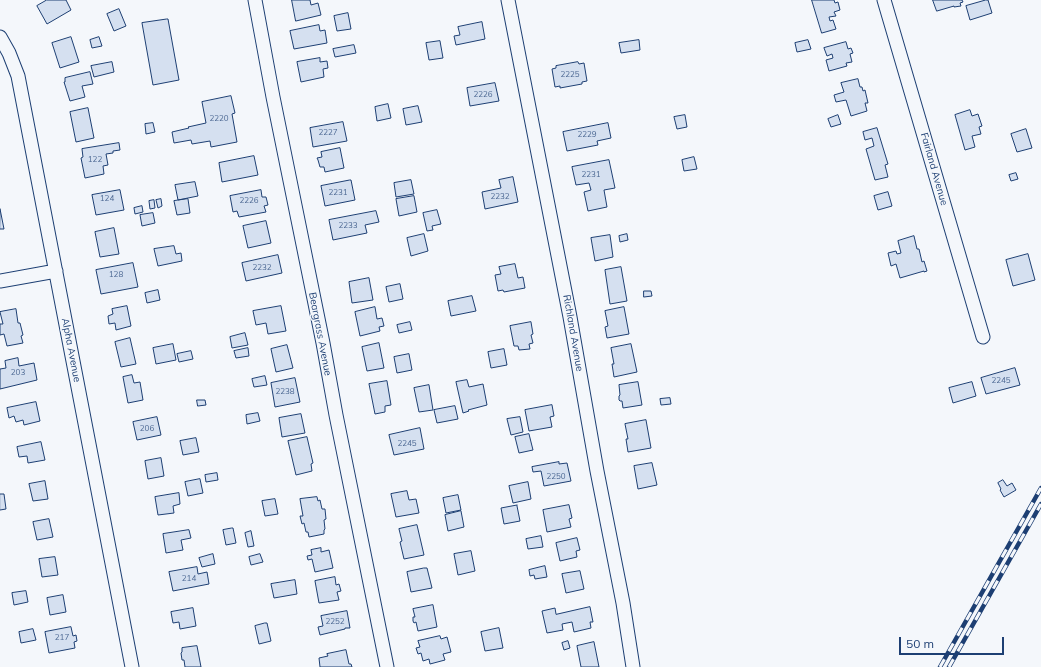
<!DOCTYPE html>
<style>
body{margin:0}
#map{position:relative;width:1041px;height:667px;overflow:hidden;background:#f4f7fb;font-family:Mulish,sans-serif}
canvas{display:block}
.scale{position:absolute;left:899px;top:637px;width:105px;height:18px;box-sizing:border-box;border:2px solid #1d3f73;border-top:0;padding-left:5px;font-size:12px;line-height:14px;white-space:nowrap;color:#1d3f73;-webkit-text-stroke:3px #f4f7fb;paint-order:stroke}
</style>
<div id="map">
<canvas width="1041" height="667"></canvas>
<div class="scale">50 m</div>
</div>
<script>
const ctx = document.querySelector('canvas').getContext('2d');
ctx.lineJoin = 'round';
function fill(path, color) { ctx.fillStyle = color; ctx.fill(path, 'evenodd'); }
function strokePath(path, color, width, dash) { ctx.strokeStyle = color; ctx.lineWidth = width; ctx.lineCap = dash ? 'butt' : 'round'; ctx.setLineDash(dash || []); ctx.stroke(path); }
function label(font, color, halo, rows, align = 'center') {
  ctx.font = font + ' Mulish,sans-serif'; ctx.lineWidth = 3; ctx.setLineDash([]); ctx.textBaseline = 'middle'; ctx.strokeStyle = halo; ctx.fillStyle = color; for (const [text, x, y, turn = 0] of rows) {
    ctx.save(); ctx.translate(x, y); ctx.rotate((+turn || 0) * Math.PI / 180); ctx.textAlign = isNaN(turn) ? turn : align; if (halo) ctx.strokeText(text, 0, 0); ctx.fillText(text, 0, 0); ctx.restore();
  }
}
const building = new Path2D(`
 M47,0H66L71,10L47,24L37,6Z
 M292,0H310L311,5L318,3L321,15L296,21Z
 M812,0H834L835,3L838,2L840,10L834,12L836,16L829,17L830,21L833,20L836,29L822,33Z
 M933,0H962L963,2L960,3L961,6L954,7V6L937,11Z
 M986,0H988L992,13L970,20L966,6Z
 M119,9L126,26L114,31L107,14Z
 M348,13L351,29L337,31L334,16Z
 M167,19H168L179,80L153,85L142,23Z
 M482,22L485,39L456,45L454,36L460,35L458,27Z
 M319,25L320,31L325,30L327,43L294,49L290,31Z
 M71,37L79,62L60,68L52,43Z
 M99,37L102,46L92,48L90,40Z
 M639,40L640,50L621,53L619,43Z
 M808,40L811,49L797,52L795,43Z
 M440,41L443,58L429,60L426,43Z
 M846,42L848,49L851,48L853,53L850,54L852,62L846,63L847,66L829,71L826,60L833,58L832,54L827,56L824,48Z
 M354,45L356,53L335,57L333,49Z
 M320,58V62L327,61L328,68L323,69L324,77L301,82L297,62Z
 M112,62L114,72L94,77L91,66Z
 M578,62L579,64L584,63L587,81L582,82V84L560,88V86L555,87L552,69L556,68V66Z
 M90,72L93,84L82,86L85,97L70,101L64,82H65V78Z
 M858,79L860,87H862L863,91L865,90L868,103H865L867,111L851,116L846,100L836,102L834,95L844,92L841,83Z
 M495,83L499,101L470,106L467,88Z
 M231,96L235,113L232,114L237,142L211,147L210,141L192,144L191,140L174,143L172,132L189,128L188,127L206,123L202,102Z
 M388,104L391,118L377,121L375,107Z
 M418,106L422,122L406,125L403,109Z
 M88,108L94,138L76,142L70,112Z
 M970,110L972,116L978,114L982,126L979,127L981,134L972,136L975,147L965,150L955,115Z
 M685,115L687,127L677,129L674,117Z
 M838,115L841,124L831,127L828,119Z
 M343,122L347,141L313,147L310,128Z
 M153,123L155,132L146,134L145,124Z
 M608,123L611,138L597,141L598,145L567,151L563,132Z
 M877,128L888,164L885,165L888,177L875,180L866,149L874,146L872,138L865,140L863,132Z
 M1026,129L1032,148L1017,152L1011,134Z
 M119,143L120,150L113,151V153L106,154L108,165L103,166L104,174L85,178L81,158L83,157L82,149Z
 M340,148L344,168L325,172L324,167H320L318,160L317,158L322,157L321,152Z
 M254,156L258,175L222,182L219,163Z
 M694,157L697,169L684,171L682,160Z
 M609,160L615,188L604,190L607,207L588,211L584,192L591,190L589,183L576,185L572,167Z
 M1016,173L1018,179L1011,181L1009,175Z
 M513,177L518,202L485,209L482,192L501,188L499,180Z
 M350,180H351L355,200L325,206L321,186Z
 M411,180L414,194L396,197L394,183Z
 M195,182L198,196L178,200L175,185Z
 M120,190L124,210L96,215L92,195Z
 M261,190L262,197H266L268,205L264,206L266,212L239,217L237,211L233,212L230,196Z
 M888,192L892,206L878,210L874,196Z
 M414,196L417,212L399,216L396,199Z
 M161,199L162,206L158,208L156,200Z
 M188,199L190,213L177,215L174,201Z
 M154,200L155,208L150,209L149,201Z
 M142,206L143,212L135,214L134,208Z
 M0,209L4,229H0Z
 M437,210L441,224L432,226L433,230L427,231L423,213Z
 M376,211L379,222L365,225L367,233L333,240L329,220Z
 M153,213L155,223L142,226L140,215Z
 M266,221L271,243L248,248L243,226Z
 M114,228L119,254L100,257L95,232Z
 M424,234L428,251L411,256L407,238Z
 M627,234L628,240L620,242L619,236Z
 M610,235L613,257L595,261L591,238Z
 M914,236L917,249H919L922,262L924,261L927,271L924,272V271L900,278L896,264L891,266L888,253L896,251L897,254L901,253L898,241Z
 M174,246L176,254L181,253L182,261L158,266L154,249Z
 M1028,254L1035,280L1013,286L1006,260Z
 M278,255L282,273L246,281L242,263Z
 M133,263L138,287L101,294L96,270Z
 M515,264L518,278L523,277L525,288L504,292L503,290L498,291L495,275L501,274L499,267Z
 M621,267L627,301L610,304L605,270Z
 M369,278L373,300L352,303L349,282Z
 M400,284L403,299L389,302L386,287Z
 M158,290L160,300L147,303L145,293Z
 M644,291H651L652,296L644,297Z
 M472,296L476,311L451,316L448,301Z
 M127,306L131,326L116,330L115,323L109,324L108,316L113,314L112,309Z
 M281,306L286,331L268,334L266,323L256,325L253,311Z
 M375,307L377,319L382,318L384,326L379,327L380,331L360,336L355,312Z
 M624,307L629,334L607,338L605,327L608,326L605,311Z
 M16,309L18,323H20L23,335L21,336L23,343L7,346L4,334L0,335V324H3L0,312Z
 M410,322L412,330L399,333L397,325Z
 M531,322L533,334L531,335L533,343L529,344L530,349L519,350L518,346H514L510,326Z
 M245,333L248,345L232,348L230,337Z
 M130,338L136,364L121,367L115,342Z
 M379,343L384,368L367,371L362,347Z
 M173,344L176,360L156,364L153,348Z
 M631,344L637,372L614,377L612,364H614L611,348Z
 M287,345L293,368L276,372L271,349Z
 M248,348L249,356L236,358L234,351Z
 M504,349L507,365L491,368L488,352Z
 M191,351L193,359L179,362L177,354Z
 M409,354L412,370L397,373L394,357Z
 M18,358L19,366L34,363L37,380L0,389V369L6,368L5,361Z
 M1015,368L1020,385L986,394L981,378Z
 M132,375L134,383L140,382L143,400L128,403L123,377Z
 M265,376L267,385L254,387L252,379Z
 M295,378L300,402L275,407L271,383Z
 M467,380L469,387L483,384L487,405L468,410L469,411L463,413L456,382Z
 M387,381L391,405L385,406V412L375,414L369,384Z
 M638,382L642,405L623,408L622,401H620L619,400V396L620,395L619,385Z
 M972,382L976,396L953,403L949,388Z
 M429,385L433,410L419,412L414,388Z
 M670,398L671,404L661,405L660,399Z
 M197,400H205L206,405L198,406Z
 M36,402L40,421L24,425L23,420L16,422L14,416L9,418L7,408Z
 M552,405L554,416L550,417L552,427L529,431L525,410Z
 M455,406L458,419L437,423L434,410Z
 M258,413L260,421L247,424L246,415Z
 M301,414L305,433L282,437L279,418Z
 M157,417L161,435L137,440L133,422Z
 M520,417L523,432L511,435L507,419Z
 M646,420L651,448L628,452L626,439H628L625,424Z
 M420,428L424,449L394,455L389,435Z
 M529,434L533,450L519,453L515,437Z
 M307,437L313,463L311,464L312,471L296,475L288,441Z
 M196,438L199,452L183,455L180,441Z
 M41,442L45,460L28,463L27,456L19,457L17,447Z
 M161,458L164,476L148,479L145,461Z
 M559,462V464L567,463L571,481L544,486L541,471L533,472L532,467Z
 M652,463L657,485L638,489L634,466Z
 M217,473L218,480L206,482L205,475Z
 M200,479L203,493L188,496L185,482Z
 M1003,480L1007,486L1012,483L1016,490L1004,497L1000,490L1001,489L998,483Z
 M45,481L48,499L33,501L29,484Z
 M528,482L531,499L513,503L509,486Z
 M407,491L409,500L416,499L419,513L396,517L391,494Z
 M179,493L180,504L173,506L174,513L158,515L155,497Z
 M0,494H4L6,509L0,510Z
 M458,495L461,510L446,513L443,498Z
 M317,497L318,501L320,500L322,509H325L326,519L324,520L325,529L324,530V534L309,537L308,532H306L304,523L302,524L300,516H303L300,499Z
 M275,499L278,514L265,516L262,501Z
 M569,505L572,518L569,519L571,527L547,532L543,510Z
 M517,506L520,521L504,524L501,508L517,505Z
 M461,511L464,527L448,531L445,515Z
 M49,519L53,537L37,540L33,522Z
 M417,525L424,555L404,559L400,542L402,541L399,529Z
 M232,528H233L236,543L226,545L223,530Z
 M189,530L191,538L181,540L183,550L166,553L163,534Z
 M251,531L254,546L248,547L245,533Z
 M541,536L543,547L528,549L526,539Z
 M577,538L580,550L576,551L577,557L560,561L556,543Z
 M321,548V552L329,550L333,568L315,572L312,559L308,560L307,556L312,555L311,550Z
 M471,551L475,571L458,575L454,554Z
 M213,554L215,564L202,567L199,558Z
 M260,554L263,562L251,565L249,557Z
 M55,557L58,575L42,577L39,559Z
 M545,566L547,577L535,579L534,575L530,576L529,570Z
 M197,567L198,574L207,572L209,584L173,591L169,572Z
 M424,568H427L432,588L411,592L407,572Z
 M580,571L584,589L566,593L562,574Z
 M335,577L336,585L339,584L341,591L337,592L339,600L319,603L315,581Z
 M295,580L297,594L274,598L271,584Z
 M26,591L28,602L14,605L12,593Z
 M63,595L66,612L50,615L47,598Z
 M433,605L437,627L418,631L416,622L414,623L413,621V617H415L413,609Z
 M590,607L593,622H590L591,628L574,632L572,622L562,624L563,630L547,633L542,611L555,608L556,614Z
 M193,608L196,626L180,629L179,622L173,623L171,612Z
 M347,611L350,628H345V629L320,635L318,627L323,626L321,616Z
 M265,623H267L271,641L259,644L255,626Z
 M71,627L73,636L76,635L77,641L74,642L75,648L49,653L45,632Z
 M499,628L503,648L485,651L481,632Z
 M33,629L36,640L21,643L19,632Z
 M440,636L441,639L447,637L451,652L443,654L445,660L430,664L429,659L423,661L421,653L418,654L416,648L420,647L418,641Z
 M568,641L570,648L564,650L562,643Z
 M594,642L599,667H581L577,646Z
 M197,646L201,667H185L184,660H182L181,653L182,652V648Z
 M346,650L349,664H351L352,667H320L319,658L328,656L327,654Z`);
const street = new Path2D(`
 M255,0L273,97L323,343L336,415L387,667
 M508,0L570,317L597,471L623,603L633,667
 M884,0L983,337
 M0,37L9,53L18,76L132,667
 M0,281L56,271`);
const rail = new Path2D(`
 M940,667L1041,488
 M949,667L1041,504`);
const numberNames = [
 ["2225",570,75],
 ["2226",483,95],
 ["2220",219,119],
 ["2227",328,133],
 ["2229",587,135],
 ["122",95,160],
 ["2231",591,175],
 ["2231",338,193],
 ["2232",500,197],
 ["124",107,199],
 ["2226",249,201],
 ["2233",348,226],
 ["2232",262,268],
 ["128",116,275],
 ["203",18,373],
 ["2245",1001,381],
 ["2238",285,392],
 ["206",147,429],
 ["2245",407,444],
 ["2250",556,477],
 ["214",189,579],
 ["2252",335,622],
 ["217",62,638]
];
const streetNames = [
 ["Fairland Avenue",934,169,74],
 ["Richland Avenue",573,333,80],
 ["Beargrass Avenue",320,334,79],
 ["Alpha Avenue",71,350,79]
];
fill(building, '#d5e0f0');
strokePath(building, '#1d3f73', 1);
strokePath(street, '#1d3f73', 15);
strokePath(street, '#f4f7fb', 13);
strokePath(rail, '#1d3f73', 4.5);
strokePath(rail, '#f4f7fb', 3, [9]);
label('8px', '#4b6792', null, numberNames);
label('10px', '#1d3f73', '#f4f7fb', streetNames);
</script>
